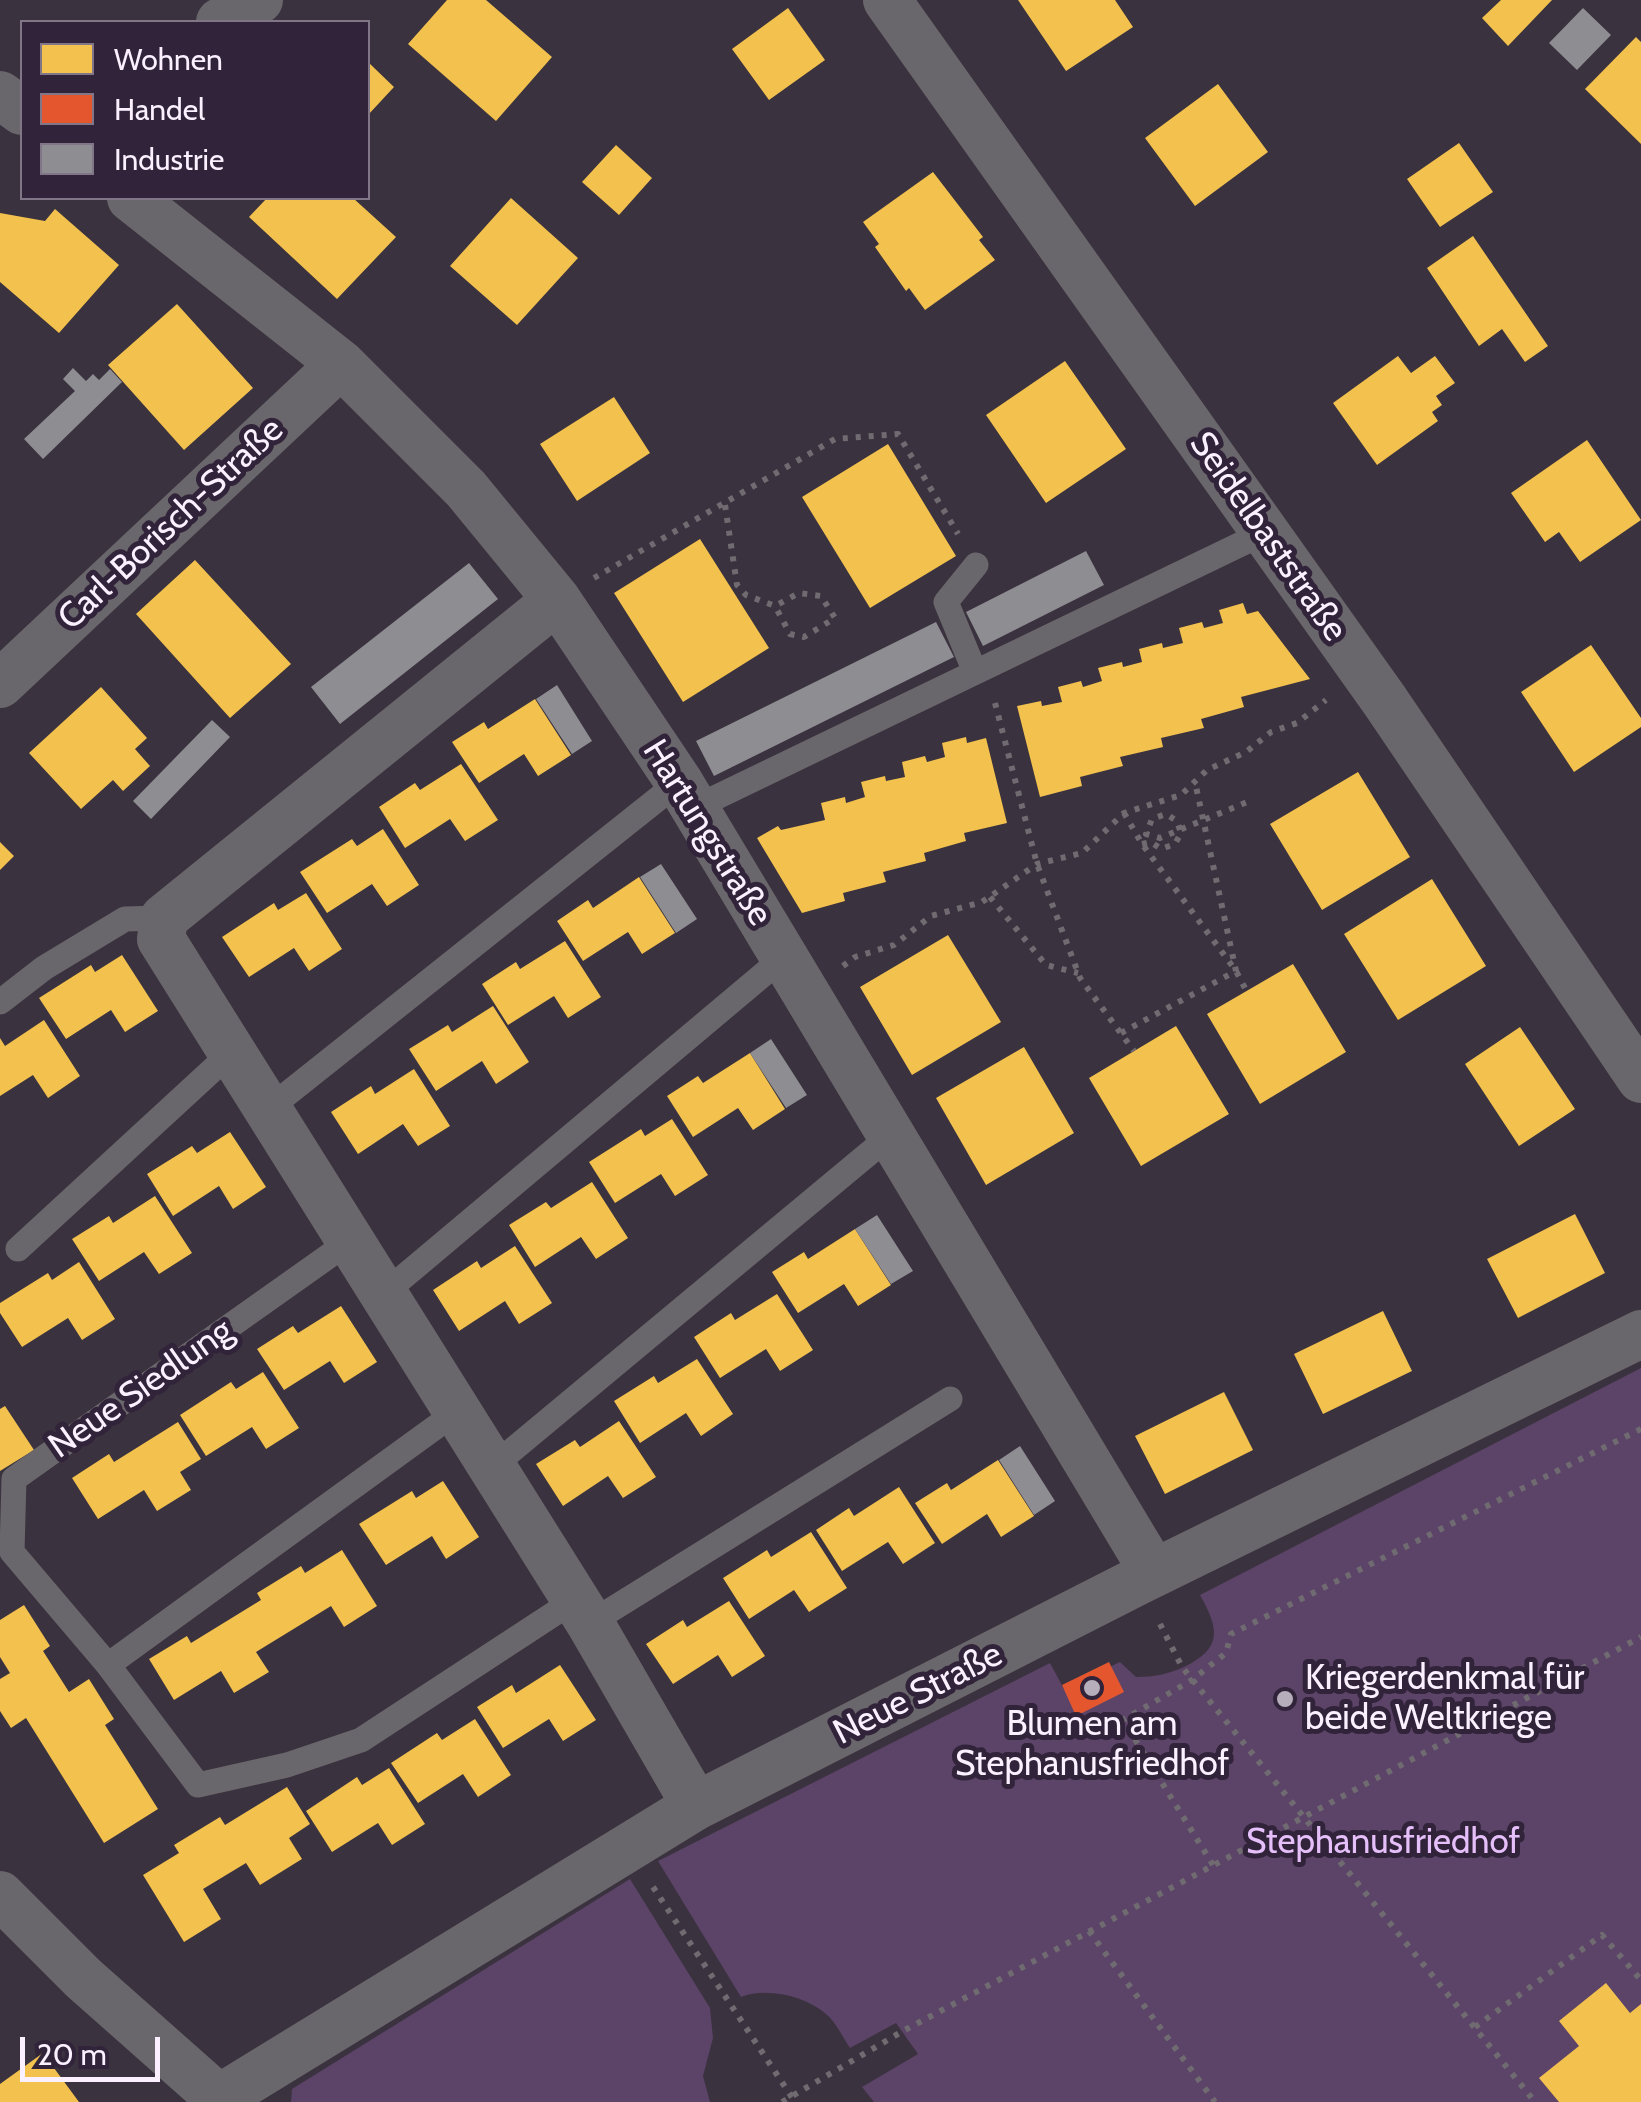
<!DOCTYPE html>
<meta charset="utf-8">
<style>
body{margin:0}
#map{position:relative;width:1641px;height:2102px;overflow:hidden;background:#3a323e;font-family:Cabin,sans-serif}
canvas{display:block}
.legend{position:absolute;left:20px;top:20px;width:350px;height:180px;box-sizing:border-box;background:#312339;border:2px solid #817588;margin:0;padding:12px 18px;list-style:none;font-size:30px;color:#faf0ff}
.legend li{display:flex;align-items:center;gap:20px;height:50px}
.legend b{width:50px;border:2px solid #817588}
.scale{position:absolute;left:20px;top:2037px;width:140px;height:45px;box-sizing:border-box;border:5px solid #faf0ff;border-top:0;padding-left:12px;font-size:30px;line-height:35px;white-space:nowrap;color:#faf0ff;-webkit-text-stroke:8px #312339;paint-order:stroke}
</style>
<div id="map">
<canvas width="1641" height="2102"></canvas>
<ul class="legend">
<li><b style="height:28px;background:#f2c14e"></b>Wohnen</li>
<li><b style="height:28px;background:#e4572e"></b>Handel</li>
<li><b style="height:28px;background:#8d8d92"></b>Industrie</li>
</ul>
<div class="scale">20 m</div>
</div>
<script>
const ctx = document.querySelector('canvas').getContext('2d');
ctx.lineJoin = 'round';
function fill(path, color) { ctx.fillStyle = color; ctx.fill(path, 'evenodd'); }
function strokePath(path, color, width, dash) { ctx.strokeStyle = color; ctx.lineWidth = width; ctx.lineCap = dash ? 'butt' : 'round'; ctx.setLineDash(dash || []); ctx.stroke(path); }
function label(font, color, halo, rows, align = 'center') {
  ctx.font = font + ' Cabin,sans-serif'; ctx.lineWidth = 10; ctx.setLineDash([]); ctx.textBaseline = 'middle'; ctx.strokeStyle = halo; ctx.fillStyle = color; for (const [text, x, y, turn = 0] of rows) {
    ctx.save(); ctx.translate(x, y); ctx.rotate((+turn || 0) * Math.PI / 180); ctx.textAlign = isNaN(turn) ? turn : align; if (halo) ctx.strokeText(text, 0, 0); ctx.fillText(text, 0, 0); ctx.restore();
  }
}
const green = new Path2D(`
 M1641,1368V2102H874L862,2087L918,2054L896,2023L850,2048C843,2038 836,2022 826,2014C805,1996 767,1987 741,1997L658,1861L1050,1663L1064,1689L1120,1662L1136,1677C1154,1677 1168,1674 1184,1667C1223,1648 1219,1629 1200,1595Z
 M630,1879L710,2008L713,2038L703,2076L710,2102H291L292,2089Z`);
const homes = new Path2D(`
 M447,0H486L552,57L496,121L408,44Z
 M1018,0H1115L1133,27L1066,71Z
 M1501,0H1552L1508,46L1482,18Z
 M788,8L825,60L769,100L732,49Z
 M1636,37L1641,42V144L1585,89Z
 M368,62L394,87L368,115Z
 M1218,84L1268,152L1195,206L1145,138Z
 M1459,143L1493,192L1440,227L1407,179Z
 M616,145L652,178L619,215L582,182Z
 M933,172L983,237L979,240L995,260L925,310L909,288L906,291L875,247L879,244L863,222Z
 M267,198H353L396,237L337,299L249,217Z
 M511,198L578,258L517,325L450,266Z
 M55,209L119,265L59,333L0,282V213L45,221Z
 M1473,236L1548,346L1525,362L1502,329L1479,346L1427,268Z
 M177,304L253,388L184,450L108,365Z
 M1398,356L1411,373L1435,356L1455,383L1436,396L1442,405L1432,412L1438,421L1377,465L1333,403Z
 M1065,361L1126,449L1046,503L986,415Z
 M614,397L650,453L577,501L540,444Z
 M1587,440L1641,520L1580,562L1559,532L1545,542L1511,493Z
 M888,444L956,556L870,608L802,497Z
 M700,539L769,648L683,702L614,593Z
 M195,560L291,664L230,718L136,614Z
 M1243,603L1247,614L1258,611L1310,679L1241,697L1244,707L1201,719L1204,728L1161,738L1163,747L1120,757L1123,766L1080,777L1082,786L1040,797L1017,706L1041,701L1042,706L1062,702L1058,687L1081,681L1083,687L1102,681L1098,668L1122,662L1123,667L1142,662L1139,649L1162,643L1163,648L1183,643L1179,628L1202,622L1204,628L1223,623L1219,610Z
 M1591,645L1641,718V727L1574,772L1521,692Z
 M101,687L147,738L135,749L150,766L123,791L113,780L81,809L29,753Z
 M535,699L571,755L538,776L524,754L479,783L452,742L484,722L488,729Z
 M966,737L967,743L986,738L1007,823L964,833L966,841L924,853L926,861L883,872L886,882L843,893L845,901L802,913L757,838L778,826L781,830L825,820L821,803L845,797L846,803L865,797L861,782L885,776L886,781L905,777L902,762L925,756L927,762L945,757L942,743Z
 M461,764L498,820L465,841L450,819L405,848L379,807L415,783L420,790Z
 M1358,772L1410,857L1322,910L1270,824Z
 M383,829L419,885L387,906L372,884L327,913L300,872L352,839L357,846Z
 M0,842L14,856L0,870Z
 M639,877L675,933L642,954L628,932L583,961L557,921L588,900L593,908Z
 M1432,879L1486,966L1398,1020L1344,934Z
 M306,893L342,949L309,971L294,948L249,977L222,937L274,903L278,910Z
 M948,935L1001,1022L912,1075L860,987Z
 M565,941L601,997L568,1018L554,996L508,1025L482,984L516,962L520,969Z
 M122,955L158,1011L125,1032L111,1010L66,1039L39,998L91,965L95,972Z
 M1293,964L1346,1052L1260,1104L1207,1014Z
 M493,1006L529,1062L496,1084L482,1061L436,1091L409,1049L448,1025L452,1032Z
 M44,1020L80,1076L48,1098L33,1075L0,1096V1038L5,1046Z
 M1176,1026L1229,1114L1141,1166L1089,1078Z
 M1520,1027L1575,1109L1519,1146L1465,1064Z
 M1024,1047L1074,1133L986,1185L936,1098Z
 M750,1053L785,1109L753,1130L738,1108L693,1137L667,1096L698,1076L703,1083Z
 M414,1069L450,1126L418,1146L403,1124L358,1154L331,1112L371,1086L375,1094Z
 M672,1119L708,1175L675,1196L661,1174L615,1203L589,1162L641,1129L645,1136Z
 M230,1132L266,1187L233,1209L219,1186L173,1216L147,1174L192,1146L197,1153Z
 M592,1182L628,1238L596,1259L581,1237L535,1267L509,1225L546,1202L551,1208Z
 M155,1196L192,1253L159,1274L144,1252L99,1281L72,1239L109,1216L113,1223Z
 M1575,1214L1605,1273L1518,1318L1487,1259Z
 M855,1229L891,1285L858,1306L844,1284L798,1313L772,1272L804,1252L808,1259Z
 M515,1246L552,1303L519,1324L505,1301L459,1331L433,1290L477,1261L481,1268Z
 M79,1262L115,1319L82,1340L68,1318L22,1347L0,1313V1303L48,1273L52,1280Z
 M777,1294L813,1350L780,1371L766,1349L720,1378L694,1337L731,1313L735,1320Z
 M341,1306L377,1362L344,1383L330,1361L284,1390L257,1349L293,1326L298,1333Z
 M1383,1311L1412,1371L1323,1414L1294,1354Z
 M697,1359L733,1414L701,1436L686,1413L640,1443L614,1401L654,1376L658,1383Z
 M263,1372L299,1428L266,1449L252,1427L206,1456L180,1415L231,1382L236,1389Z
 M1224,1392L1253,1450L1165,1494L1135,1436Z
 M5,1406L34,1450L0,1471V1409Z
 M619,1421L656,1477L623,1498L608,1476L563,1506L536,1464L575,1440L580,1447Z
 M178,1422L201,1459L180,1472L191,1490L157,1511L144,1490L98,1519L72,1478L109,1454L114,1462Z
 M998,1460L1034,1516L1001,1537L987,1514L942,1544L915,1503L947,1483L951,1490Z
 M443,1481L479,1537L446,1559L432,1536L386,1565L359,1524L412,1491L416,1498Z
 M899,1487L935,1543L903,1564L888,1542L842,1571L816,1530L849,1508L854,1516Z
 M811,1532L847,1588L809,1612L794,1590L749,1619L723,1578L767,1550L771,1557Z
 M342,1550L377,1606L344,1627L331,1606L256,1652L269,1672L234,1693L221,1671L174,1700L149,1659L187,1636L191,1643L261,1600L257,1593L301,1566L305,1573Z
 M729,1601L765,1656L732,1677L718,1655L673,1684L646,1644L683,1620L687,1627Z
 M24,1605L50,1646L43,1651L69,1692L89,1679L114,1719L105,1725L158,1809L104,1843L26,1718L11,1728L0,1711V1679L10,1673L0,1657V1620Z
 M560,1665L596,1720L563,1741L549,1719L503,1748L477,1707L512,1685L516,1693Z
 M475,1719L511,1775L478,1797L463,1774L418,1803L391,1763L437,1733L442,1740Z
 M389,1768L425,1824L392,1845L378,1823L332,1852L306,1811L357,1777L362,1785Z
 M287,1787L310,1824L289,1838L302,1859L260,1885L246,1863L203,1889L221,1919L184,1942L143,1875L179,1853L174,1845L220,1817L225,1825Z
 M1606,1983L1630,2013L1641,2004V2102H1559L1539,2078L1579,2046L1559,2021Z
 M43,2053L79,2102H0V2084Z`);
const shops = new Path2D(`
 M1109,1662L1124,1692L1076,1716L1062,1685Z`);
const industry = new Path2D(`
 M1583,8L1611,35L1577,70L1549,43Z
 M73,368L86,381L93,374L99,380L110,369L122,382L43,459L24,439L75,391L63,379Z
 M1086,551L1104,585L983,646L966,612Z
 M469,563L498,599L340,724L311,687Z
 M936,622L954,657L714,776L696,741Z
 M557,685L592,741L572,754L536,699Z
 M212,720L230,737L151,819L133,801Z
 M661,864L697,919L676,933L640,877Z
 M771,1039L807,1095L786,1108L750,1053Z
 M877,1215L913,1271L891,1284L855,1229Z
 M1020,1446L1055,1501L1034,1515L999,1460Z`);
const path = new Path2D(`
 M725,505L737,585L746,595L775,606L799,593L821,596L835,618L804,637L790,634L775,606
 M594,578L835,439L898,434L958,534
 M995,703L1037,864L1080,978L1134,1051
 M1124,813L1142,844L1236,971L1247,992
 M1142,844L1151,842L1161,849L1175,844L1181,833L1177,821L1166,814L1152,819L1146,834L1160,838L1252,800
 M990,897L1046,965L1078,973
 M843,966L855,957L894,945L931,916L982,902L1037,864L1082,853L1124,813L1181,795L1207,770L1246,752L1271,732L1297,723L1326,700
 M1121,1033L1236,971L1195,782
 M1160,1624L1182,1667L1535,2102
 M1213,1865L1123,1720L1192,1680L1226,1653L1231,1634L1641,1429
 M653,1887L795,2102
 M1089,1931L1215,2102
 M1475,2027L1602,1935L1641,1980
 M782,2102L903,2031L1641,1637`);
const lane = new Path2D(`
 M975,672L946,602L976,565
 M694,808L1266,532
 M0,1002L44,968L125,919L164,918
 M267,1110L679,782
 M350,1241L14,1479L12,1552L108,1665L198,1785L287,1765L361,1740L575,1600
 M18,1249L233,1051
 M382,1295L784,957
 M492,1467L891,1135
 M590,1623L950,1399
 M108,1665L455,1413`);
const street = new Path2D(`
 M887,0L1385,701L1641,1079
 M220,22L259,0
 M0,95L22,111
 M131,198L341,364L466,489L557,600L679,782L1154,1573
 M557,600L164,918L161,939L590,1623L696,1806
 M0,684L341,364
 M0,1895L83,1978L223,2102
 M220,2098L696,1806L1138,1581L1641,1334`);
const markers = [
 [1092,1688,10,"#b7aebb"],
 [1285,1699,10,"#b7aebb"]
];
const streetNames = [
 ["Carl-Borisch-Straße",171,524,-43],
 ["Seidelbaststraße",1268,537,55],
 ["Hartungstraße",707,833,58],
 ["Neue Siedlung",141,1389,-35],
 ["Neue Straße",918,1694,-27]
];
const poiNames = [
 ["Kriegerdenkmal für",1305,1679],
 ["beide Weltkriege",1305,1719],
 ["Blumen am",1092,1725,"center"],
 ["Stephanusfriedhof",1092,1765,"center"]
];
const parkNames = [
 ["Stephanusfriedhof",1383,1843]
];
fill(green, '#5c4368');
fill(homes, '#f2c14e');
fill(shops, '#e4572e');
fill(industry, '#8d8d92');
strokePath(path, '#706b71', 6, [5, 8]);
strokePath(lane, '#6a676c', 25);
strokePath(street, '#6a676c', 48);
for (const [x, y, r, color] of markers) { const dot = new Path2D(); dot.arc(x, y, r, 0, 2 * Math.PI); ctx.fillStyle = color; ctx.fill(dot); strokePath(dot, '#312339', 4); }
label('35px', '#faf0ff', '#312339', streetNames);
label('35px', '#faf0ff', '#312339', poiNames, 'left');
label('35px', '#e5bff9', '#312339', parkNames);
</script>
